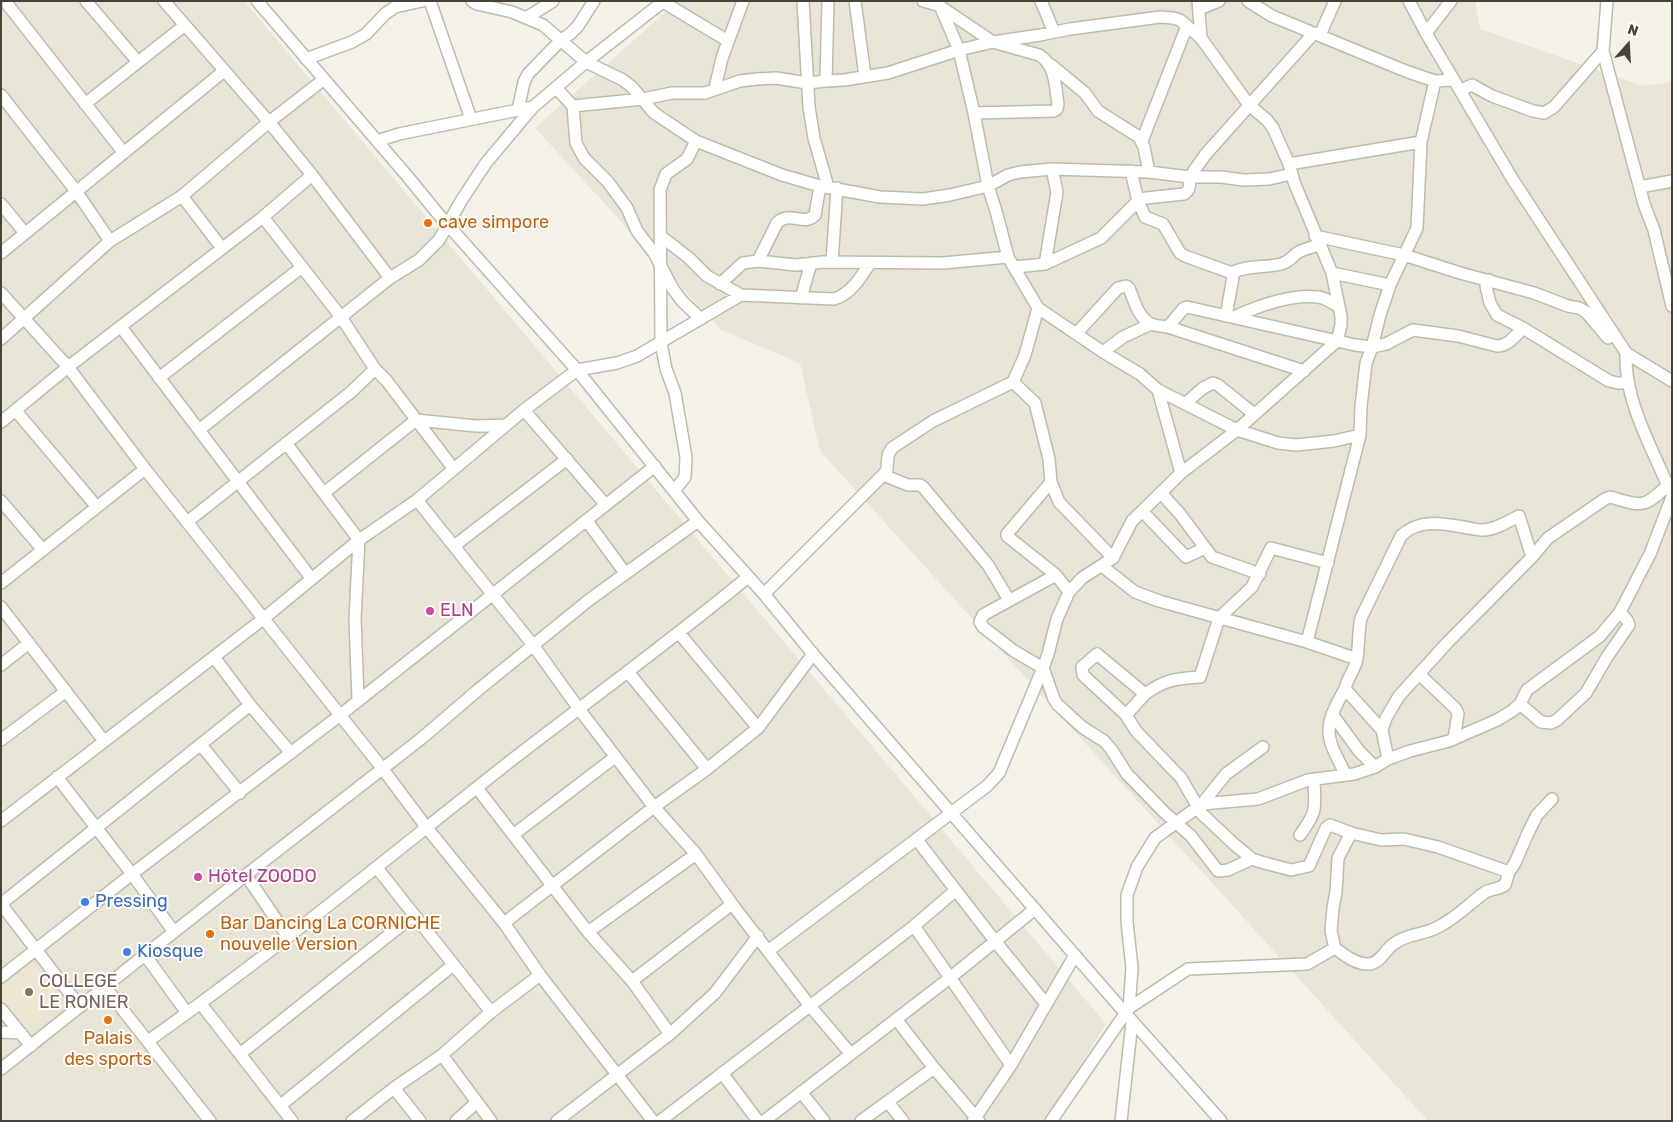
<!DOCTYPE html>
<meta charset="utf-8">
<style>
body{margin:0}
#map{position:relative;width:1673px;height:1122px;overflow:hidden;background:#f4f1e8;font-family:Rubik,sans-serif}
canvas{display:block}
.frame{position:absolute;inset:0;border:2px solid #484237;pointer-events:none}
.north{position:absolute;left:1603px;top:20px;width:50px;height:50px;-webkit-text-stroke:4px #fff;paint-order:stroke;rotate:19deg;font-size:14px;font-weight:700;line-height:20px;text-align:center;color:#484237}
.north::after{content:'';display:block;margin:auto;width:18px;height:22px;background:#484237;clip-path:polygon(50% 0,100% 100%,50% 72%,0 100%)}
</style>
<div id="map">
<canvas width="1673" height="1122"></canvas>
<div class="frame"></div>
<div class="north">N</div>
</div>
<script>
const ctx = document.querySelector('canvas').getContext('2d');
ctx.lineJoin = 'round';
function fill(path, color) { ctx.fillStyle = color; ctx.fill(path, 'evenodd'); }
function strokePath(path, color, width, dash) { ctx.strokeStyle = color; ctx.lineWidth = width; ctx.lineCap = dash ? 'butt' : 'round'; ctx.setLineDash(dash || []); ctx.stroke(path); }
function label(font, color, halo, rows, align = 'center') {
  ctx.font = font + ' Rubik,sans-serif'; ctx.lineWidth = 4; ctx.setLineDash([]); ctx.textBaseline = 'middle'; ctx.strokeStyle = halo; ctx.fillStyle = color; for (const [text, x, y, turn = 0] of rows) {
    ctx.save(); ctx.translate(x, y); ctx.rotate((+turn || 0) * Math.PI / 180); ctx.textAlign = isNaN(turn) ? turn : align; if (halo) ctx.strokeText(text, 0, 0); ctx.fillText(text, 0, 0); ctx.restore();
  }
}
const residential = new Path2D(`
 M1,1H244L1106,1024L1046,1121H1Z
 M678,1H1475L1480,29L1643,86L1672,82V1121H1428L820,451L800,363L721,330L535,128Z`);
const education = new Path2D(`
 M32,961L63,1000L23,1031L1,1003V985Z`);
const minor = new Path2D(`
 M86,1L138,62
 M164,1L269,122L312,175L390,278
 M257,1L408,177L439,215L577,370L698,521L764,594L813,654L1126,1014L1221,1121
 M430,1L471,119
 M472,1L477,4L512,12L543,25L586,62L623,80L632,87L654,113L696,141L782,175L820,186L880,197L923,199L950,195L988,186L1008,175L1020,172L1052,169L1149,172L1190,177H1221L1244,180L1269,179L1292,174L1289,164L1421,142L1435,81L1454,80
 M803,1L809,107L814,138L828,187
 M855,1L865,76
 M923,1L938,5L993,42L1039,55C1056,65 1055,86 1058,104L1057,109L1054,111L974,113
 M938,1L959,50L974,113L988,186L996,211L1008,257L1038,308L1103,352L1140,374L1158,390L1237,430L1278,443L1296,445L1334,441L1360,435L1307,642
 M1041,1L1054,32
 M1198,1L1201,38
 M1248,1L1272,16L1408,72L1435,81
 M1409,1L1426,33L1513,180L1623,348L1626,353L1672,381
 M1607,1L1603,51L1644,204L1654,230L1672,306
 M663,2L728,41
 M8,5L124,153
 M1199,9L1219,1
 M526,18L553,1
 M1426,33L1451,1
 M1320,35L1335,1
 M306,59L352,42L366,34L385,14L395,7L422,1
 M1051,65L1085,93L1098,111L1139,137L1144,147L1149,172
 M826,81L844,80L888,73L959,50L993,42L1040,35L1070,29L1160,17L1173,18L1180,20L1201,38L1249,105L1267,120L1273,128L1289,164
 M556,88L573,106L576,143L584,158L608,182L627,208L637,231L654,253L673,289L682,301L701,319
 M715,88L722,58L743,1
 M1461,90L1472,85L1492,96L1533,111L1544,113L1554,107L1603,51
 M1,95L76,191L110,241
 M85,104L185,25
 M573,106L643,99L672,93H705L740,81L757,79L776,78L807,83L826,81L828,1
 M518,110L524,82L528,74L561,40L570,34L578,26L594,1
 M377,141L399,134L533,107
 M1142,141L1187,26
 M1640,187L1672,181
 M182,196L221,247
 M1137,199L1184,194C1192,189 1188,184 1191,176C1194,169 1201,162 1205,155L1314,33
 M1138,201L1145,217L1163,224L1180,253L1185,256L1232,273L1233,277L1226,316
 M1,204L25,233
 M263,217L341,317L375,369L386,380L453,468
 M1315,236L1404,255L1460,273L1534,293L1568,306L1579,308L1586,312L1608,338
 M662,237L689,258L707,276L741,295
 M1,253L224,71
 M758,261L777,223C789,210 804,227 815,215L820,186
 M832,262L837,188
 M1045,264L1057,192L1052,169
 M1014,267L1045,264L1101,238L1138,201L1131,171
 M1232,273C1246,265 1265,268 1281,264C1289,262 1291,258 1297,253C1303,249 1312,247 1319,245
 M1332,273L1390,285
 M1489,280L1486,286L1490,303L1497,315L1523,328L1609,381L1618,383H1628
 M720,284L743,263L758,261L796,265L823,262L943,263L1008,257
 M1,293L68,367L145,469L382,768L427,828L504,923L540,975L653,1121
 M801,298L811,263
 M1038,308L1025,355L1013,382L1035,403L1049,459L1051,482L1007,534V536L1056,575L1069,592
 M1234,317C1258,306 1290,294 1318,297C1326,298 1333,303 1339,307
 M121,327L311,578
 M1168,327L1304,371
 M1076,334L1118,288L1126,286L1129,288C1134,300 1138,318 1151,324C1156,326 1162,326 1168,327L1183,309L1187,307L1355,345L1372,347L1386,344L1413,330L1458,336L1497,346C1508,346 1515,336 1523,328
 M1,339L110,241L182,196L269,122L323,80
 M1103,352L1123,337L1151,324
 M1626,353C1624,401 1652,447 1670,491
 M159,378L302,267
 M1158,390L1181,473
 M1186,403L1203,388L1213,383L1218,385L1254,414
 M524,410L605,504
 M16,411L97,507
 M1,422L68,367L263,217L312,175
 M199,430L390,278L419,260L439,240L461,201L486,163L533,107L586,62L664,1
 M1360,435L1361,406L1366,363L1372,347L1380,315L1390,285L1417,228L1421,142
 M286,443L359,540L355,618L358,700
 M883,475L908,485H920L923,487L988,565L1009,600
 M1051,482L1059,502L1113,558
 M674,491L685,477L686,457L675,393L666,369L661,343L660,190L666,174L687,159L696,141
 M324,493L416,420L476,426L506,425
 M1161,493L1180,514L1212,557L1260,574
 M417,500L533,645L579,709L654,807L696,854L732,904L810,1006L850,1053
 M1,501L43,550
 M1143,512L1186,557L1205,548
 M587,521L625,573
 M187,522L351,392L375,369
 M454,546L567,459
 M1532,557L1548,538L1605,499L1610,497C1642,506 1643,509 1668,485
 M1102,566L1135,592L1159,601L1307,642L1357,659
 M1,583L145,469
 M764,594L883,475L887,470L888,455L892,448L933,421L1013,382
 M1,607L104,741
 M679,633L758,728
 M214,657L250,705L291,753
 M1,665L29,643
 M628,672L707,769
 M1419,674L1456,709L1458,714L1454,739
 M1345,689C1322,729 1325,735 1346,775
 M1145,694C1166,679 1175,679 1200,677L1219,618L1252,587L1271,548L1328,563
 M1520,704L1541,722L1551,723L1557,720L1586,693L1607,657L1627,628L1629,625L1627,620L1620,612
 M1332,714L1359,751L1375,767
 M1126,715L1145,694L1097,654L1082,667L1083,675L1126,715L1136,731L1181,778L1202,814L1234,844L1252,859L1261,862L1291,870L1309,866L1326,828L1330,825L1351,833L1381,840L1404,839L1438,847L1509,872
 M1382,730L1345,689C1347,678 1355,670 1357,659C1359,645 1358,632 1361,618L1401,536C1418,519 1441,523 1463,527C1470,528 1477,530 1483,530C1495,530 1509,521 1519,516L1532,557L1447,643L1399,696L1386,718L1382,730L1388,759
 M1,740L66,691
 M201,745L240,793
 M57,777L132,874L174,932
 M477,788L588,932L632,981L670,1034
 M1202,804L1226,774L1263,747
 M1,821L263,619L359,540L417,500L524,410L577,370L617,363L637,356L741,295L834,299C851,294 861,277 870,263
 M1351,833L1338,858L1336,892L1333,908L1331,931L1335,948C1344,955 1357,965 1369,964C1381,963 1385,949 1395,943C1409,933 1424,935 1438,927C1456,918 1468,905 1484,893C1489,889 1497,890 1505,885L1509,872L1515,863L1528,833L1537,815L1552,799
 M513,835L615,757
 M1300,835C1318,810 1315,809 1314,779
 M917,840L995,941L1046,1004
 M1252,859L1228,870L1218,871L1191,836L1165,813L1127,774L1111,749L1104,741L1082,727L1057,704L1054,699L1043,668L1048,654L1057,619L1069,592L1082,578L1113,558L1132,521L1181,473L1237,430L1337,341L1341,325V316L1332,273L1294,182L1292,174
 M377,868L491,1012
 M246,875L288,937
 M1,904L250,705
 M1,904L80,1007
 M504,923L654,807L707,769L758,728L813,654
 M914,926L1011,1065
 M588,932L696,854
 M768,951L987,786L999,773L1043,668L1014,651L983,627L980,622L983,615L1056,575
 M145,955L187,1013
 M1,977L132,874L339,716L655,466
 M632,981L732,904
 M105,987L210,1121
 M201,1004L292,1121
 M1129,1008L1132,968L1127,922V895L1137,867L1155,838L1202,804L1258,799L1308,780L1354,774L1375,767L1388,759L1410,751L1449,741L1497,720L1512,711L1520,704L1527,690L1600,636L1620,612L1650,554L1672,497
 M1,1009L31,1046
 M896,1019L934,1068L979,1121
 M1,1032L21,1033
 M148,1041C274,952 392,854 513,759C592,698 672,640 748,577
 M240,1054L414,915
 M442,1055L491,1121
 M1,1069L246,875L422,738L478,690L589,600L698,521
 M722,1073L758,1121
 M394,1088L420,1121
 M801,1092L824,1121
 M888,1102L903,1121
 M281,1105L453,965
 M352,1121L394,1088L442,1055L491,1012L540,975
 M456,1121L477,1102
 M557,1121L670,1034L715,993L758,936
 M660,1121L914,926L956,890
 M764,1121L951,977L1035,909
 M861,1121L934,1068
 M973,1121L1011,1065L1075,955
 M1051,1121L1129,1008L1188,969L1307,964L1335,948
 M1121,1121L1132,1022`);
const markers = [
 [428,223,5,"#e8710a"],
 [430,611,5,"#d1479c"],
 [198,877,5,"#d1479c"],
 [85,902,5,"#3f7fe0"],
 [210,934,5,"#e8710a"],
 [127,952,5,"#3f7fe0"],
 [29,992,5,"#8d6e63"],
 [108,1020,5,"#e8710a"]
];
const foodNames = [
 ["cave simpore",438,223],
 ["Bar Dancing La CORNICHE",220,924],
 ["nouvelle Version",220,945],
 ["Palais",108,1039,"center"],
 ["des sports",108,1060,"center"]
];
const hotelNames = [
 ["ELN",440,611],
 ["Hôtel ZOODO",208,877]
];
const shopNames = [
 ["Pressing",95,902],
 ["Kiosque",137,952]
];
const educationNames = [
 ["COLLEGE",39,982],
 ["LE RONIER",39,1003]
];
fill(residential, '#e8e4d6');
fill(education, '#ede7d2');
strokePath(minor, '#c0baab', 14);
strokePath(minor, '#fff', 11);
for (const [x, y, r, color] of markers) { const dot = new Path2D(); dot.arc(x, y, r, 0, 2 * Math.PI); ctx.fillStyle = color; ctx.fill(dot); strokePath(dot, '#fff', 2); }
label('18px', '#c56008', '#fff', foodNames, 'left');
label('18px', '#b23c85', '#fff', hotelNames, 'left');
label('18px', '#366cbe', '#fff', shopNames, 'left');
label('18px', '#785e54', '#fff', educationNames, 'left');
</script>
